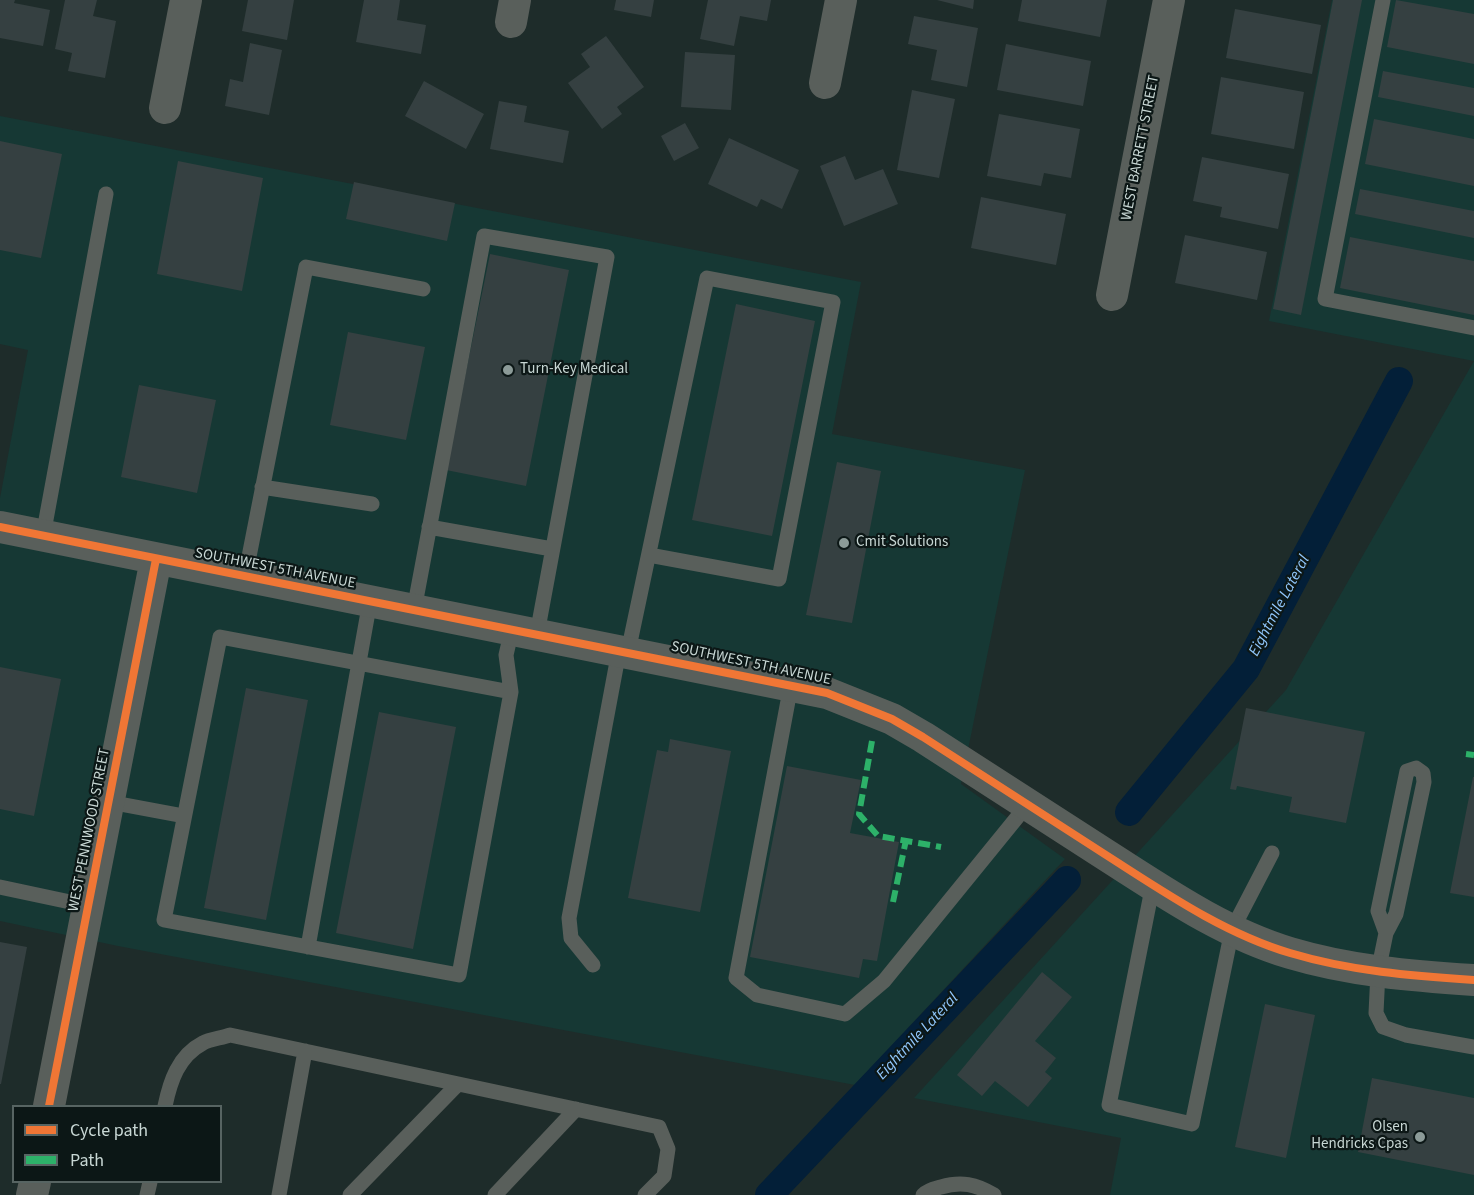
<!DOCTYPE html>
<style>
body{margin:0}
#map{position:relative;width:1474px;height:1195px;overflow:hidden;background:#1e2c2a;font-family:"Source Sans 3",sans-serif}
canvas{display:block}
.legend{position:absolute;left:12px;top:1105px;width:210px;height:78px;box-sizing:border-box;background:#0c1716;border:2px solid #576462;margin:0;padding:8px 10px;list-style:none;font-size:18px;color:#c8d7d4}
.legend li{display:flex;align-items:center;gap:12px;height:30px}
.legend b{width:30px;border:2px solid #576462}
</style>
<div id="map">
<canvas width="1474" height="1195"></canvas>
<ul class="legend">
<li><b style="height:8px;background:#f07635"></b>Cycle path</li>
<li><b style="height:8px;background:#2db169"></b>Path</li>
</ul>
</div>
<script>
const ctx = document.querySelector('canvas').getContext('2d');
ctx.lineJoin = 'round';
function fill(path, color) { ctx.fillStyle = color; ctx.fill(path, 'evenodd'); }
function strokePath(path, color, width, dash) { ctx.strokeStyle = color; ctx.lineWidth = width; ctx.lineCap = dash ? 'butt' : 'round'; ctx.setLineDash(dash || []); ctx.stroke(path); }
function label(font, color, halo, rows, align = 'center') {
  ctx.font = font + ' "Source Sans 3",sans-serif'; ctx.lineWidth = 4.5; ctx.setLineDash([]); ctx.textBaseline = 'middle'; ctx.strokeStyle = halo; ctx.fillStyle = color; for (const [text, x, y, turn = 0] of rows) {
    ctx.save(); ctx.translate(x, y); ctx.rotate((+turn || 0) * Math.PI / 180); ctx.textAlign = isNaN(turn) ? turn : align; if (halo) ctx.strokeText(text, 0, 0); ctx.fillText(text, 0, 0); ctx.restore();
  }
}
const built = new Path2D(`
 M1332,0H1474V1195H1110L1121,1138L914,1098L1286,690L1474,361L1269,321Z
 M0,116L861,282L832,434L1025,470L961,784L1065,859L855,1085L118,946L0,921V498L28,350L0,344Z`);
const canal = new Path2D(`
 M1129,812L1246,669L1399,381
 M769,1195L1067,880`);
const building = new Path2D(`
 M0,0H15L14,3L50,10L43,46L0,38Z
 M65,0H97L93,16L116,21L105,78L68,71L72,53L55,49Z
 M248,0H294L287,40L242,31Z
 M364,0H400L397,20L426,25L421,54L356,42Z
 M616,0H654L651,17L614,10Z
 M708,0H771L767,21L740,16L734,46L700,39Z
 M937,0H974L973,9Z
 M1022,0H1107L1100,37L1018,21Z
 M1333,0H1362L1301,315L1273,309Z
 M1396,0L1474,14V64L1387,47Z
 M1235,9L1321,25L1312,74L1226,58Z
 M914,16L978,28L967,87L931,80L937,50L908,44Z
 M606,36L644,87L617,107L622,114L602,129L568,83L590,67L581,54Z
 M250,43L282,50L269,115L225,106L230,79L243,82Z
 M1006,44L1091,61L1083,106L997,90Z
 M685,52L735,55L731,110L681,107Z
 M1383,71L1474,88V116L1378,97Z
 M1221,77L1304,92L1294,149L1211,134Z
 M424,81L484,114L466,149L405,116Z
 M912,90L955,99L939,178L897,170Z
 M499,101L527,106L524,122L569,131L563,163L490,149Z
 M999,114L1080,129L1071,178L1044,173L1041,186L987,176Z
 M1374,119L1474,139V186L1365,164Z
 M685,123L699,148L674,161L661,136Z
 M729,138L799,170L782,209L761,199L757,207L708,184Z
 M0,141L62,154L41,258L0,250Z
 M845,156L855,180L883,169L898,204L844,226L820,166Z
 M1202,157L1289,174L1278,229L1220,217L1222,207L1193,201Z
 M178,161L263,178L242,291L157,274Z
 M354,182L455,203L447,241L346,219Z
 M1360,189L1474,211V238L1355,214Z
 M981,197L1066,214L1056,265L971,248Z
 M1185,235L1267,252L1257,300L1175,283Z
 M1350,237L1474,261V315L1340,288Z
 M490,254L569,270L526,486L446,470Z
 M736,304L815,321L772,536L692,520Z
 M348,332L425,347L406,440L330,425Z
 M139,385L216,400L197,493L121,477Z
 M837,462L881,471L852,623L806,615Z
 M0,667L61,679L34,816L0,809Z
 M246,688L308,700L266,920L204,908Z
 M1246,708L1365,732L1346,823L1289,812L1292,797L1237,786L1236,790L1230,789Z
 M379,712L456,727L413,949L336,933Z
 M670,739L731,751L700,912L628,898L657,750L668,752Z
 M787,766L861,780L850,833L899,842L877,961L863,959L859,978L750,957Z
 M1473,777H1474V897L1450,893Z
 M0,942L27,947L1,1084H0Z
 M1042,972L1072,997L1035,1041L1056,1058L1045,1072L1052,1078L1028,1107L995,1081L982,1096L957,1075Z
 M1265,1004L1315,1015L1286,1158L1235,1147Z
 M1372,1078L1474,1098V1175L1358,1152Z`);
const lane = new Path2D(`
 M1383,0L1325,299L1474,328
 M262,487L372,504
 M429,527L552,549
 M43,536L106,194
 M245,577L306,267L423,289
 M414,610L484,236L607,257L537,634
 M628,652L707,278L833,302L779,579L649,555
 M791,685L736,978L757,995L845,1014L884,981L1028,804
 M511,692L220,637L164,920L459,975L511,692L506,655L512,629
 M109,802L184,816
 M1153,884L1109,1105L1192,1124L1232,930L1272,853
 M0,887L89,906
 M1386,933L1378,911L1407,771L1416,768L1423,773L1424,782L1396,914L1386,933L1378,972L1376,1013L1383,1027L1406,1035L1474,1047
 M308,947L370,601
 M593,965L571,938L569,918L619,651
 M165,1106C170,1082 178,1056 203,1043C210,1039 222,1038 230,1035L659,1127L668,1149L664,1176L645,1195
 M147,1195L150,1182
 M279,1195L305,1051
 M350,1195L458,1084
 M495,1195L576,1109
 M923,1195C928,1190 934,1189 941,1187C961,1181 976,1184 994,1195`);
const street = new Path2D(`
 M511,22L515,0
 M825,83L841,0
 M165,108L186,0
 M1112,295L1169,0
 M0,527L827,693L892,719L923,737C984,776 1045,815 1106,855C1164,892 1223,933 1290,953C1350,971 1412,976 1474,980
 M49,1106L156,559
 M32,1195L35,1182`);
const quiet = new Path2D(`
 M872,741L859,814L878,836L941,847
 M1466,754L1474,755
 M893,902L906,840`);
const cycleway = new Path2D(`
 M0,527L827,693L892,719L923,737C984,776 1045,815 1106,855C1164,892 1223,933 1290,953C1350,971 1412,976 1474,980
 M49,1106L156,559`);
const markers = [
 [508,370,6,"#8c9b98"],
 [844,543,6,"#8c9b98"],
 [1420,1137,6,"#8c9b98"]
];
const streetNames = [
 ["WEST BARRETT STREET",1141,148,-79],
 ["SOUTHWEST 5TH AVENUE",275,569,11],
 ["SOUTHWEST 5TH AVENUE",751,664,12],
 ["WEST PENNWOOD STREET",90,830,-79]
];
const poiNames = [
 ["Turn-Key Medical",520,370],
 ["Cmit Solutions",856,543],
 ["Olsen",1408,1128,"right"],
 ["Hendricks Cpas",1408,1145,"right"]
];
const waterNames = [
 ["Eightmile Lateral",1280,606,-62],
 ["Eightmile Lateral",918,1037,-47]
];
fill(built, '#163834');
strokePath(canal, '#031f38', 28);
fill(building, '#354041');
strokePath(lane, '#595f5b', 15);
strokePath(street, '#595f5b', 32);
strokePath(quiet, '#2db169', 6, [12, 6]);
strokePath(cycleway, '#f07635', 8);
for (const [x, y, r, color] of markers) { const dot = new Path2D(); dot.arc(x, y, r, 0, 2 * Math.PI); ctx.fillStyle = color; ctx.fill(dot); strokePath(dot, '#0c1716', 2); }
label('15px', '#c8d7d4', '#0c1716', streetNames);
label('15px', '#c8d7d4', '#0c1716', poiNames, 'left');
label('italic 16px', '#90c6fb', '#0c1716', waterNames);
</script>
